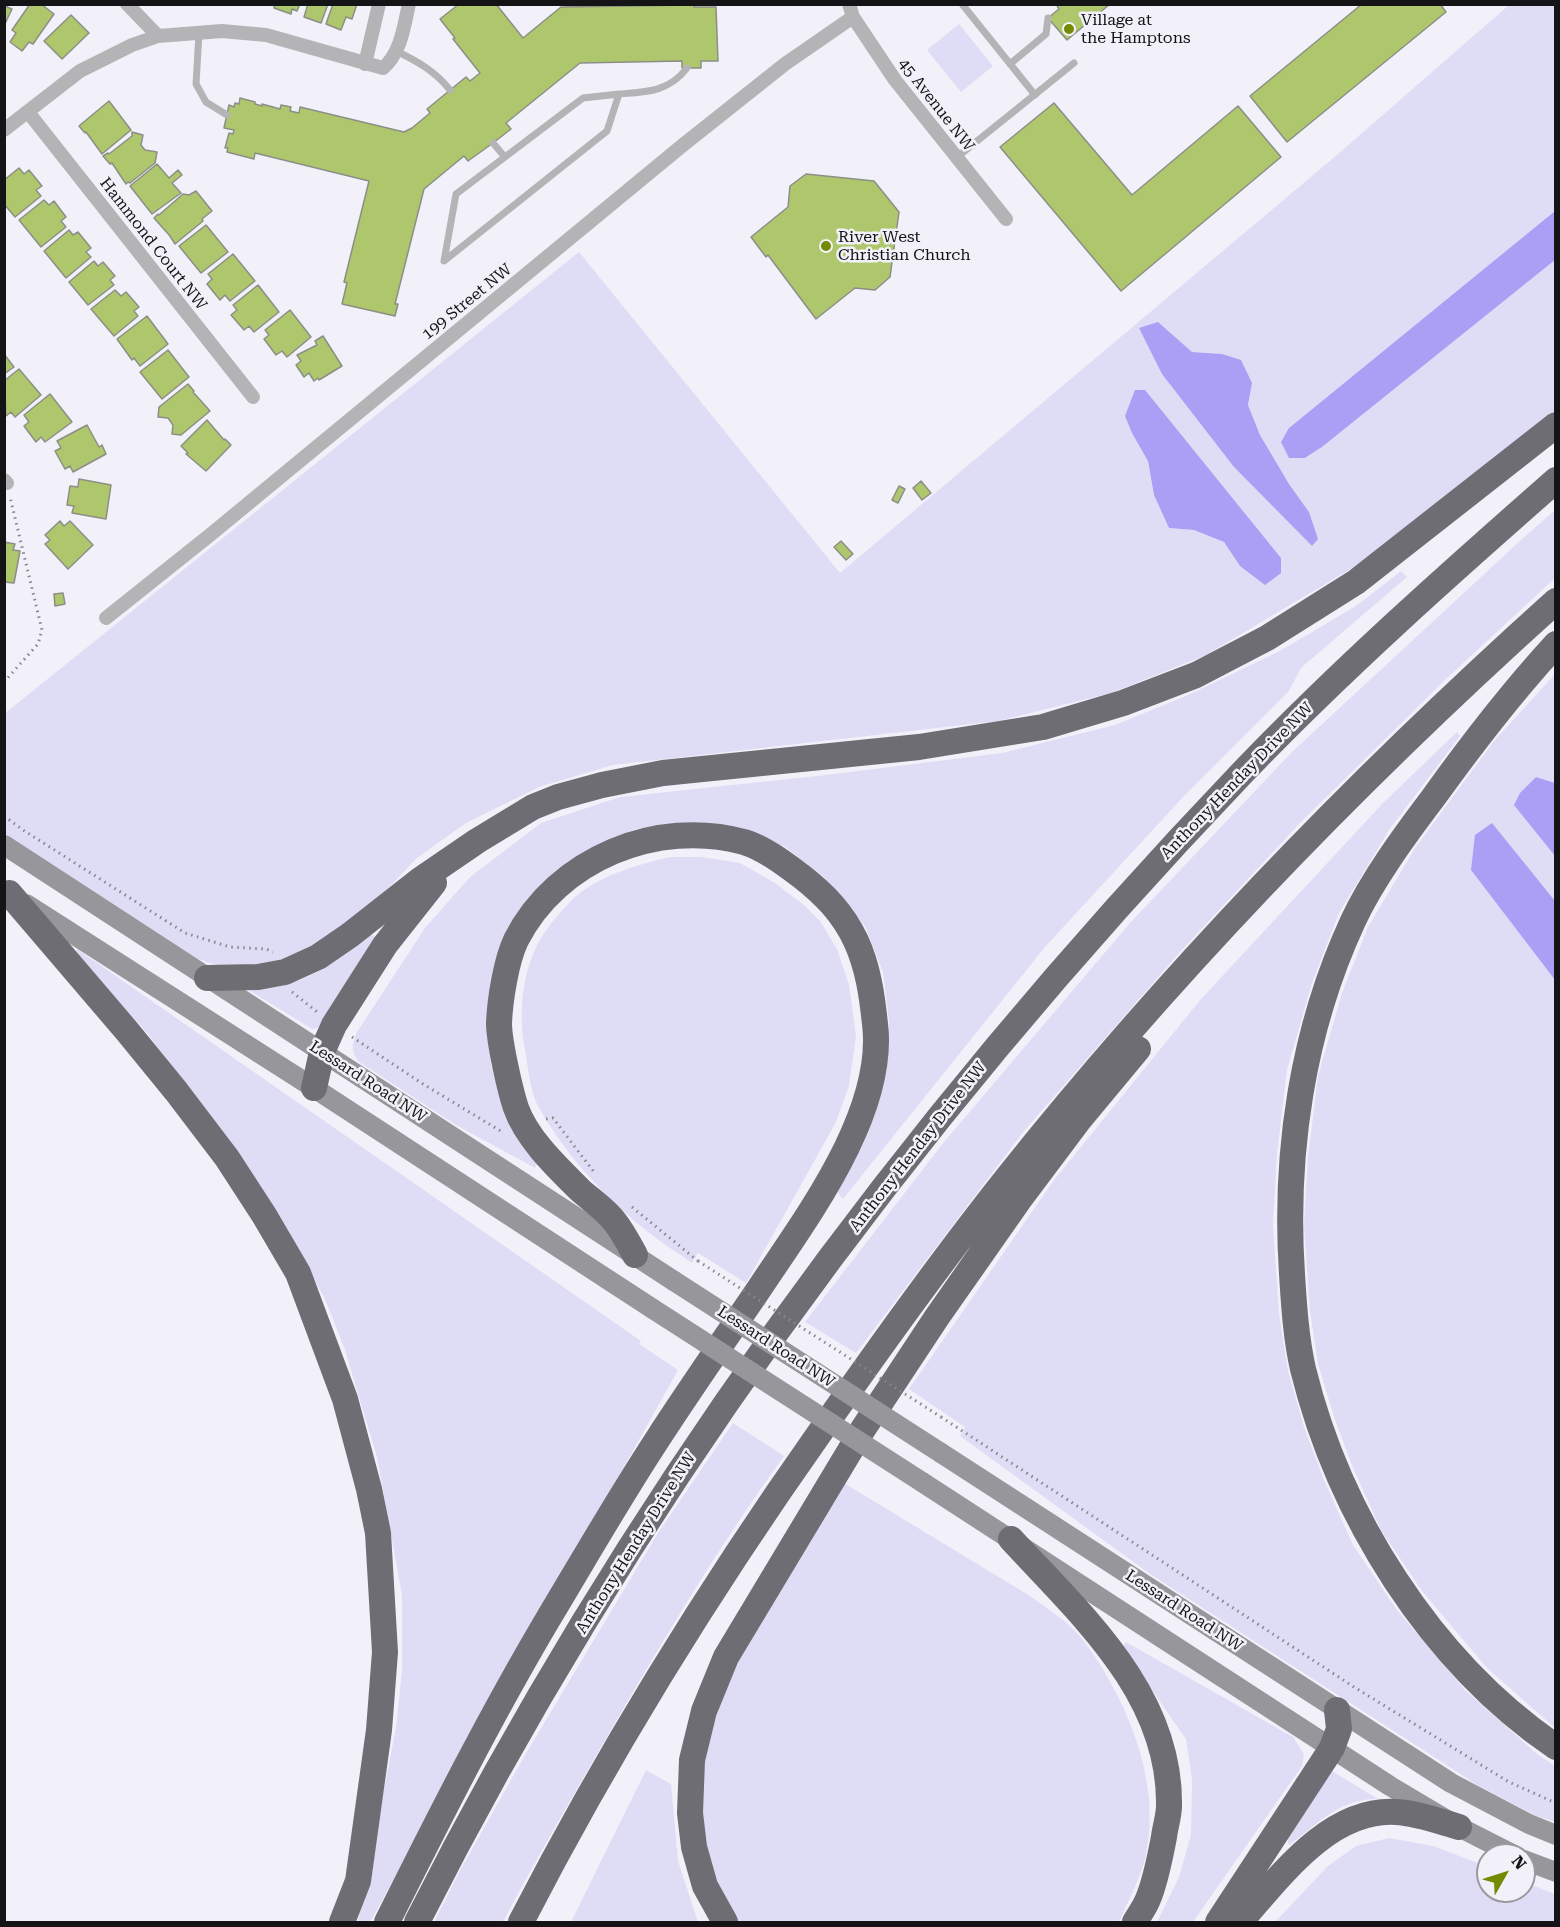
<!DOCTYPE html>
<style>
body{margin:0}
#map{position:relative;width:1560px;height:1927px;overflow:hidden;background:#f2f1f9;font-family:"Roboto Serif",serif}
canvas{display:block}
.frame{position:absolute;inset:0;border:6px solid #141417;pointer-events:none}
.north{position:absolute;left:1476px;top:1843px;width:60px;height:60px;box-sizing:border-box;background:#f2f1f9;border:2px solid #99999f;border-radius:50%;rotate:51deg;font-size:16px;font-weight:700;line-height:24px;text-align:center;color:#141417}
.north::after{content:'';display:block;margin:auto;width:21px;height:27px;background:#728b00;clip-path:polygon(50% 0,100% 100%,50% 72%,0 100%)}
</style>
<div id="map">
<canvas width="1560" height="1927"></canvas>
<div class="frame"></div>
<div class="north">N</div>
</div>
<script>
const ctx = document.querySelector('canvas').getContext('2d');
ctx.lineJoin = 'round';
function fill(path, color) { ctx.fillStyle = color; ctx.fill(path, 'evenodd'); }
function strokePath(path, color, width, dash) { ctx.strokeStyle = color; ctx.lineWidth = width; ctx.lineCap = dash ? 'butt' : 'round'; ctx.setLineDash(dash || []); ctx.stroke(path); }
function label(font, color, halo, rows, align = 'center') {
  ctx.font = font + ' "Roboto Serif",serif'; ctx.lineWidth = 5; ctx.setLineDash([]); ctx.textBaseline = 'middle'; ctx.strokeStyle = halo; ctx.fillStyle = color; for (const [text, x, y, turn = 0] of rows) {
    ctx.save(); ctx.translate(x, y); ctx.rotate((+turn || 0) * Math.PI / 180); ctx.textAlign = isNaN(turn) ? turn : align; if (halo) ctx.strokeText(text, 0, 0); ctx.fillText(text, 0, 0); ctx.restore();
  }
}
const green = new Path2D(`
 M1509,5H1555V211L1289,428V458H1306L1322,447L1555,260V410L1364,561L1206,655L1111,693L998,721L613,765L539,787L466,823L417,858L351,927L261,972L223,967L198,959L5,834L4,714L579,252L840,573L1331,160ZM1158,323L1192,352L1222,354L1252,383L1248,405L1260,435L1289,484L1309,512L1312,546L1234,467L1139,329ZM1145,391L1280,557L1281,573L1240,566L1224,542L1194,530L1169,528L1154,495L1148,461Z
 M959,24L993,66L961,92L927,50Z
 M1555,510V578L1446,679L1300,823L1181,951L1024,1131L856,1353L805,1322L944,1142L1130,923L1292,752L1522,539Z
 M1401,571L1407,577L1301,668L1289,691L1184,796L1045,947L843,1199L837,1192L864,1143L878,1104L887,1069L889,1021L883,972L865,926L823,876L785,847L727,827L674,824L635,829L590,851L549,882L488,1012L491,1066L511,1123L537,1164L535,1168L456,1125L359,1062C350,1051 352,1044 357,1032L425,928L470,877L541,823L620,797L826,775L1002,753L1115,725L1188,695L1278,652L1356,606Z
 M1555,674V783L1536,777L1515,805L1555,856V901L1492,824L1471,870L1555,980V1728L1487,1668L1422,1591L1381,1530L1353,1468L1334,1417L1318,1364L1310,1311L1304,1225L1308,1157L1318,1076L1342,993L1368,927L1415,848L1494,741Z
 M1457,732L1460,736L1389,830L1368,865L1339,913L1312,983L1287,1070L1277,1154L1273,1225L1279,1314L1288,1371L1304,1427L1324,1480L1353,1545L1397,1610L1465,1690L1536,1753L1555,1766V1822L1535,1815L1479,1786L1150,1574L960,1436L965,1427L909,1389L1054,1180L1201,999L1383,803Z
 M671,857H702L740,863L775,883L804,905L820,921L837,949L849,985L856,1036L849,1086L835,1124L746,1283L698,1253L692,1263C677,1252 661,1243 647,1231C605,1198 562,1151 537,1104C530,1089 528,1067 525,1050C519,1019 521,982 534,952C541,934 558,914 572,900C596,876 639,864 671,857Z
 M373,935L376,938L322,1024L317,1028L312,1029L250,991C269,986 287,986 305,978C316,973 329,966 338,959C349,951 359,937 373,935Z
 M77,949L641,1341L639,1344L678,1370L370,1922H358L396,1728L402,1670V1595L377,1457L364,1414L345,1350L325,1299L275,1210L175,1070L143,1028L79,960L75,954Z
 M733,1423L784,1456C721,1543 666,1635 612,1728C575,1793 537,1857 503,1922H434L462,1867L525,1755L658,1533Z
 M839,1480L1030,1596C1048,1609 1069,1622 1083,1640C1126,1697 1162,1781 1146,1854C1141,1878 1128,1901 1119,1922H736L713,1884L696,1795L706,1750L727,1683L767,1605Z
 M1126,1642L1293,1737L1304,1754L1302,1766L1193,1922H1157L1179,1877L1191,1835L1192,1780L1186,1739L1122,1647Z
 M646,1770L671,1784L678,1861L698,1922H571Z
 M1332,1771L1378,1799C1337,1799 1319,1824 1289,1845L1287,1837Z
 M1389,1838L1433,1846L1488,1867V1891H1524V1882L1555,1894V1922H1275L1328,1866L1356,1846Z`);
const forest = new Path2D(`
 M1555,211V260L1322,447L1305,458H1289L1281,442L1289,428Z
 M1158,322L1192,352L1222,354L1241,360L1252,383L1248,405L1260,435L1289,484L1309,512L1318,539L1312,546L1234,467L1162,374L1139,328Z
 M1135,390H1145L1281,558V573L1265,585L1240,566L1224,542L1194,530L1169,528L1154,495L1148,461L1132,433L1125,416Z
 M1536,777L1555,783V856L1514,805L1520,793Z
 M1492,823L1555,901V980L1471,870L1475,835Z`);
const building = new Path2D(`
 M4,4H8L7,7L12,9L4,26Z
 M30,4H41L54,14L33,44L29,42L22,51L10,42L16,33L12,30Z
 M275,4H300L297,11L292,9L291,14L274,8Z
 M308,4H328L321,23L304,17Z
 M333,4H357L352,19L346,17L341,30L326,24Z
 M459,4H496L523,38L561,7L694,5V7H716L718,61H701V68H682V61L580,63L506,123L511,129L493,143L468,161L464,156L424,189L395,304H398L395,316L342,304L347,283L344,282L369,181L255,153L254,159L227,152L228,148H225L229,133L233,134L234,130L224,128L229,105L234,107L235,103L239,104L240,98L255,102V104L262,106V104L280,109L281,105L291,107L290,111L299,113L300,107L404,132L412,128L430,113L427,109L466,77L470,81L480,73L453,39L455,38L440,19Z
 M1056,4H1110L1067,40L1048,18L1059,9Z
 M1362,4H1440L1446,12L1287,142L1250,96Z
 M71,15L89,33L62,59L44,41Z
 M109,101L131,130L102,154L86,132L85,133L79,126Z
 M1054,103L1132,195L1238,106L1281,157L1121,291L1000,147Z
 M132,132L143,135L141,145L145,150L157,152L155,163L130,183L128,182L126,184L112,163L110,164L103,156L108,153L109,154L132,136Z
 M157,164L169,178L178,170L182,175L172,183L181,193L152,214L130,186Z
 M19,168L24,174L29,170L42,186L36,190L41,196L15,217L4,204V180Z
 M806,174L874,181L899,212L890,277L875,290L855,288L816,319L768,255L766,257L751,237L788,207L790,186Z
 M196,191L212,211L202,219L203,221L175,244L170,236L154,218L158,214L159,215L183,194L189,195Z
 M44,200L49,205L54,201L66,217L61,221L66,227L41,247L19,220Z
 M206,225L228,252L201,273L179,246Z
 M69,230L73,235L78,232L91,248L86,252L91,257L66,278L44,251Z
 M233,254L255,281L230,301L225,295L220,300L207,284L212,279L208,274Z
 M94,261L98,266L103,262L115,276L110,280L114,285L88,305L69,282Z
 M258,285L279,312L254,332L249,326L244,330L231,315L237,310L233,305Z
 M115,290L121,296L126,292L139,307L134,311L138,316L114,336L91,309Z
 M290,310L311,337L287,357L282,351L276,355L264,339L269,335L265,330Z
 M147,316L168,344L140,366L134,358L132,360L117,339Z
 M323,336L342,366L319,380L318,378L314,381L309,373L304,377L296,365L301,361L297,355L317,345L315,341Z
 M168,350L189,377L162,399L140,372Z
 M4,354L14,367L4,374Z
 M19,369L41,395L15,417L11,412L6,416L4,381Z
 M188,384L194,391L193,392L210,411L181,435L172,434L173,425L168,418L158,417L159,407Z
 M50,394L72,422L45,442L41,437L36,442L24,426L29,422L24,415Z
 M207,420L224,440L225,439L231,445L206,471L186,454L188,453L181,446Z
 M87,425L99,447L102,445L106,454L73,472L70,466L65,469L55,451L61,448L57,441Z
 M79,479L111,485L106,519L72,513L74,506L67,505L70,486L78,487Z
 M921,481L931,493L922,500L913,488Z
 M899,486L905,489L898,503L892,500Z
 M60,521L64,526L70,521L93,545L68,569L45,544L50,540L45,535Z
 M841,541L853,554L846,560L834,547Z
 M4,542L15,544L13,550L20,551L14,583L4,582Z
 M63,593L65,604L55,606L54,594Z`);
const path = new Path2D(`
 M4,682L38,644L42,630L10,497
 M4,816L23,830L185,933L230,947L266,949L273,952
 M292,992L317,1012
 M352,1037L423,1084L504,1133
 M546,1119L553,1118L594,1172
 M632,1207L698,1261
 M941,1417L1354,1687L1509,1782L1556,1803`);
const service = new Path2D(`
 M962,4L1035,95
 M199,33L196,84L206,102L227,115
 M396,51C417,61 435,71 450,90
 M1010,64L1046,34L1048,18
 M619,94L583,98L456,194L444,261L607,131L619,94C646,92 669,92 687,68
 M493,143L504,156
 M956,158L1074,63`);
const minor = new Path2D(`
 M127,4L158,36
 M849,4L853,17L895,80L1006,219
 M365,64L379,4
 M28,112L253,397
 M4,130L80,71L132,45L158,36L222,31L266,35L383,68C401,53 404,26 409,4
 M4,480L7,483
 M106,618L210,535L683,145L785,64L853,17`);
const secondary = new Path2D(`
 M4,845L674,1281
 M26,904L314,1088L653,1309
 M941,1453L1451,1783L1529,1824L1556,1835
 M922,1482L1390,1786L1459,1827L1514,1855
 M1524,1860L1556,1872`);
const motorway = new Path2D(`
 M1556,644C1511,693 1471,745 1433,798C1405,835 1372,880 1353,921C1302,1031 1284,1154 1292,1274C1294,1306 1296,1338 1303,1369C1339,1515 1430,1661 1556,1747
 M9,893L127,1031L176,1091L227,1158L264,1215L298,1273L345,1399L369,1489L378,1533L385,1652L379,1730L358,1881L342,1922
 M207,978L258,977L285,972L318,957L350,935L420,880L477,841L533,807L558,797L602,785L663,773L919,747L1043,727L1123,703L1196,675L1267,638L1356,582L1556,425
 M314,1088L322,1052L334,1025L385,945L434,883
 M1011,1539C1081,1615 1171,1694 1169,1806C1169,1816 1165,1827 1164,1837C1160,1857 1156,1880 1148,1899C1145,1907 1139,1915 1135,1922
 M387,1922C438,1820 490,1717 548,1619C584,1559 619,1498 657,1440C690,1389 725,1339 759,1289C806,1218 886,1113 875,1024C872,995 868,967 856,941C843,913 824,894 801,876C785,864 764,848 744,842C657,818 557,859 516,940C506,961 500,1000 499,1023C499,1041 510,1090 516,1108C527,1139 557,1167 580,1190C591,1200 606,1210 615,1222C623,1232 629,1244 635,1255
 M417,1922C631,1499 916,1114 1243,772C1342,669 1449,574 1556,480
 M521,1922C609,1751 710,1588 821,1431C881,1345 942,1260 1007,1178C1173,970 1358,779 1556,601
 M725,1922L705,1886L694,1847L690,1813L692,1760L704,1711L726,1657L863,1429L937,1317L1019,1200L1079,1120L1138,1049
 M1218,1922L1332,1748L1339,1729L1337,1710
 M1240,1922C1279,1878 1329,1808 1396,1812C1417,1813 1438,1821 1459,1827`);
const pathBridge = new Path2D(`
 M698,1261L941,1417`);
const secondaryBridge = new Path2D(`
 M674,1281L941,1453
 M653,1309L922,1482`);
const markers = [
 [1069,29,6,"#728b00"],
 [826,246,6,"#728b00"]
];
const poiNames = [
 ["Village at",1081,20],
 ["the Hamptons",1081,38],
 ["River West",838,237],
 ["Christian Church",838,255]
];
const streetNames = [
 ["45 Avenue NW",936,105,52],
 ["Hammond Court NW",153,244,52],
 ["199 Street NW",467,302,-39],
 ["Anthony Henday Drive NW",1237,781,-46],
 ["Lessard Road NW",368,1082,33],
 ["Anthony Henday Drive NW",918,1147,-52],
 ["Lessard Road NW",776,1347,33],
 ["Anthony Henday Drive NW",636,1543,-58],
 ["Lessard Road NW",1184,1611,33]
];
fill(green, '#dfddf5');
fill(forest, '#aa9ff4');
fill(building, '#aec76c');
strokePath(building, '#8c8e87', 1.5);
strokePath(path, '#88878d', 3, [1.5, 4.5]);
strokePath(service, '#b4b4b7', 7);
strokePath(minor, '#b4b4b7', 14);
strokePath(secondary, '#96969b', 20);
strokePath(motorway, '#6e6d74', 26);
strokePath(pathBridge, '#88878d', 3, [1.5, 4.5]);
strokePath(secondaryBridge, '#96969b', 20);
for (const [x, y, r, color] of markers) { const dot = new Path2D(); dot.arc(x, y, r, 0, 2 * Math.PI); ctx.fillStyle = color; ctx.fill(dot); strokePath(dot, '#f2f1f9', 2); }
label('16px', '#141417', '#f2f1f9', poiNames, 'left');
label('16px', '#141417', '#f2f1f9', streetNames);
</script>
